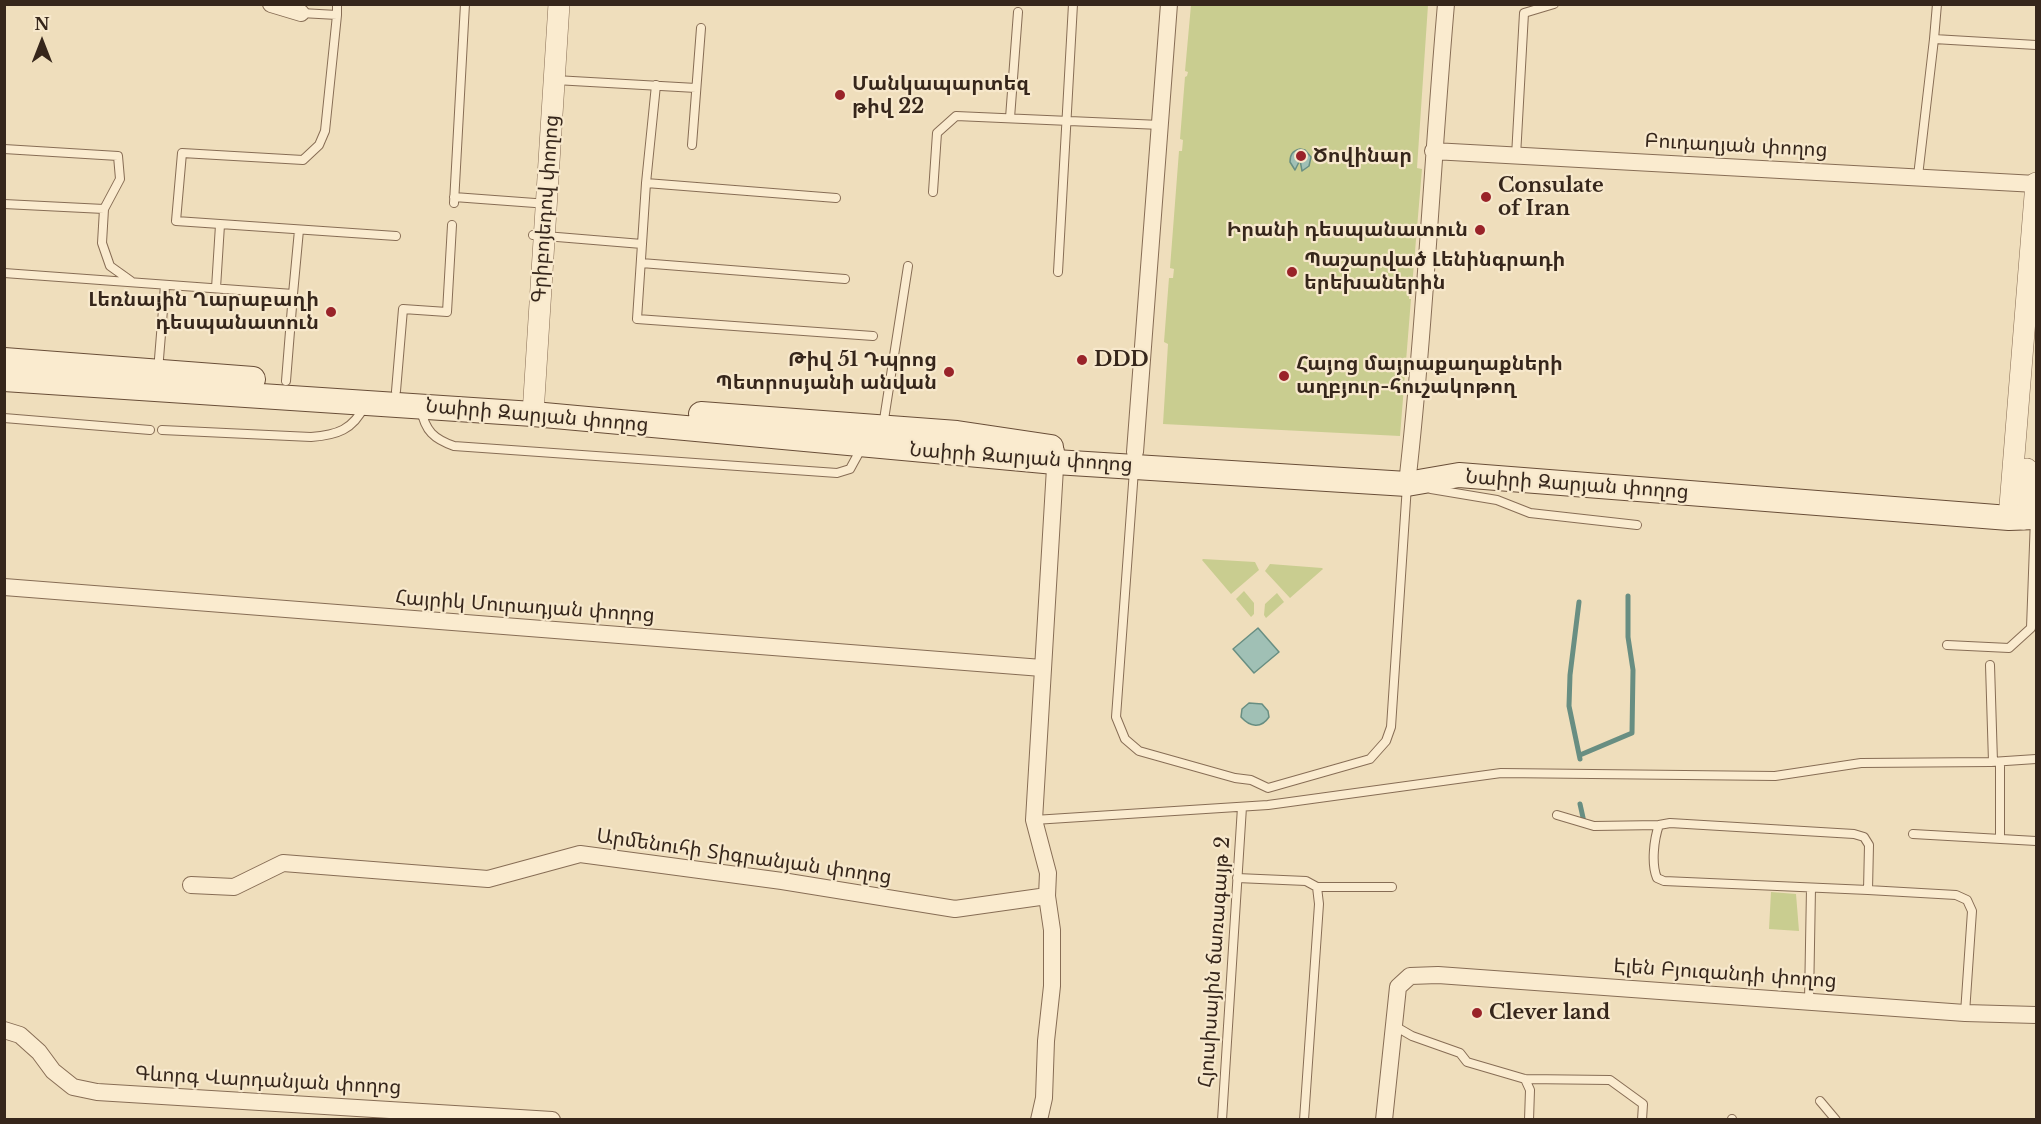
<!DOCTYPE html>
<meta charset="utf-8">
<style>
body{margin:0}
#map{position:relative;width:2041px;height:1124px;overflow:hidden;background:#efdebc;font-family:"Libre Baskerville",serif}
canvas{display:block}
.frame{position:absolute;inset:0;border:6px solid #36261b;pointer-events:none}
.north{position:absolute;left:12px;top:12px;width:60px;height:60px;-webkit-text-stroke:4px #f7e8cc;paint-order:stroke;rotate:0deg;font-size:16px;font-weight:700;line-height:24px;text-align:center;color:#36261b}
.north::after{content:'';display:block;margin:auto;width:21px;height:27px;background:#36261b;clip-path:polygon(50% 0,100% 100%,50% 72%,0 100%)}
</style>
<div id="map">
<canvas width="2041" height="1124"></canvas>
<div class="frame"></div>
<div class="north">N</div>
</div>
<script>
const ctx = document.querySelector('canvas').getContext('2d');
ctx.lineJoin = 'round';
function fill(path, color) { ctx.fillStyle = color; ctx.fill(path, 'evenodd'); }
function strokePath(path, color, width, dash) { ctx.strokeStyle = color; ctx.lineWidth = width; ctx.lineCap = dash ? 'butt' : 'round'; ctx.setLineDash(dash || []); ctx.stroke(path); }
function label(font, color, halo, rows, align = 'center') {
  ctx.font = font + ' "Libre Baskerville","Noto Sans Armenian",serif'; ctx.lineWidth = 4.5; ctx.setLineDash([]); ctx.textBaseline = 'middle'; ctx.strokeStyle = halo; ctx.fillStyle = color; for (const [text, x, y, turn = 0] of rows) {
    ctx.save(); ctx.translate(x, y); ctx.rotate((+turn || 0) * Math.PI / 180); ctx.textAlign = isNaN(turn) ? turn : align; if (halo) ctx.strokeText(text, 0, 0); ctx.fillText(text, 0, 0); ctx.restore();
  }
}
const green = new Path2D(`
 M1191,5H1428L1417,168L1422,169L1412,287H1409V299H1411L1400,436L1163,424L1168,344L1164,342L1169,278H1173L1174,269L1170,268L1179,151H1182L1183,140L1180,139L1185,77L1187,76L1188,72L1185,71Z
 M1203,559L1255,562L1259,570L1231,594L1202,560Z
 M1270,564L1322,568L1323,569L1290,598L1265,571Z
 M1244,591L1254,603V614L1251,617L1236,599Z
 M1277,593L1284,602L1266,618L1264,615L1265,604Z
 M1771,892L1796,894L1799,931L1769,929Z`);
const water = new Path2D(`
 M1300,149L1305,150L1311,157L1309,166L1302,171L1300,160L1295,170L1290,162C1290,155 1292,151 1300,149Z
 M1258,628L1279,652L1254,673L1233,649Z
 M1249,703L1262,704L1268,711L1269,717C1261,729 1250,727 1241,717L1242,709Z`);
const stream = new Path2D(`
 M1579,602L1570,675L1569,706L1580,759
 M1580,755L1632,733L1633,670L1628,637V596
 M1580,804L1584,822`);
const service = new Path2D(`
 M1937,4L1934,39L2036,45
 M301,13L337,15V4
 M337,15L325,131L319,145L303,160L182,153L176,221L396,236
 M555,80L696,88
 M1010,118L1018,12
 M692,145L701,28
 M4,149L118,156L120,179L104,209L102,243L110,266L131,281
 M1516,156L1524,13L1554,4
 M1918,176L1934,39
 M646,183L656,85
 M933,192L937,133L956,116L1160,125
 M454,197L535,203
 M454,203L465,4
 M4,204L104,209
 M533,235L642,244L637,319L873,336
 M642,244L646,183L836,198
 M641,263L845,279
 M1058,272L1073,4
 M4,273L293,294L286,381
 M216,288L220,225
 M293,294L299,230
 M158,371L165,285
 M396,391L403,309L447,312L452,225
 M421,409C425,431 434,439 454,446L837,473L850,469L862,447
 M4,418L150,430
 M883,426L908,266
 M162,430L311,437C337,435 353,430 365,405
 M1134,470L1116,717L1125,739L1139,751L1235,778L1251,780L1268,788L1370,759L1386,741L1391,727L1407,485
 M1431,489L1497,500L1530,513L1637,525
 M1947,645L2009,648L2031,628L2035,518
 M1990,665L1993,762
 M2000,762V838
 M1557,815L1594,826L1659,825
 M1034,820L1268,805L1501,773L1775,776L1861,763L1991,762L2036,759
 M1913,834L2036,841
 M1237,878L1306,881L1317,887L1319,904L1304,1120
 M1317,887H1392
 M1868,890L1664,881L1657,878C1651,864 1654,839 1659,825L1670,823L1854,834L1864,837L1869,845L1868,890L1956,895L1967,900L1972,911L1965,1013
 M1809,1001L1811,888
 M1393,1025L1412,1036L1460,1053L1467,1062L1525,1079L1610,1080L1643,1104L1642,1120
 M1525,1079L1530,1090L1529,1120
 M1820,1101L1836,1120
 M1222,1120L1242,807
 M1732,1120V1119`);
const minor = new Path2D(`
 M271,4L301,13
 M1433,151L2036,184
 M1135,452L1169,4
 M1407,484C1425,325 1432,164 1446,4
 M4,587L1042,668
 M191,885L234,887L283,863L488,879L580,854L782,881L955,909L1047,896
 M4,1030L20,1035L39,1052L53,1071L73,1087L97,1092L552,1120
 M1039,1120L1044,1098L1046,1041L1052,986V930L1047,896L1048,873L1034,820L1056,451
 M1384,1120L1398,987L1410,976L1438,975L1965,1013L2036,1015`);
const tertiary = new Path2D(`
 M533,414L559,4
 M2009,518L2036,183
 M2024,519L2027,469`);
const secondary = new Path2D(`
 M4,360L253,379
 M4,379L533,414L1055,462L1407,484L1459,475L2009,518L2036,517
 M701,414L957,433L1051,447`);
const markers = [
 [840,95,6,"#992329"],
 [1301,156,6,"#992329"],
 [1486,197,6,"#992329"],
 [1480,230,6,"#992329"],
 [1292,272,6,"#992329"],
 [331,312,6,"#992329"],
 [1082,360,6,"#992329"],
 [949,372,6,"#992329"],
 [1284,376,6,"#992329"],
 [1477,1013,6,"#992329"]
];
const poiNames = [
 ["Մանկապարտեզ",852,84],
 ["թիվ 22",852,107],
 ["Ծովինար",1313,156],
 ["Consulate",1498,186],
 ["of Iran",1498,209],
 ["Իրանի դեսպանատուն",1468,230,"right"],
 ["Պաշարված Լենինգրադի",1304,260],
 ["երեխաներին",1304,283],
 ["Լեռնային Ղարաբաղի",319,300,"right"],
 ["դեսպանատուն",319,323,"right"],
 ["Թիվ 51 Դպրոց",937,360,"right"],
 ["Պետրոսյանի անվան",937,383,"right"],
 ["DDD",1094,360],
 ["Հայոց մայրաքաղաքների",1296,364],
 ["աղբյուր-հուշակոթող",1296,387],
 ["Clever land",1489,1013]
];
const streetNames = [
 ["Բուդաղյան փողոց",1736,146,3],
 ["Գրիբոյեդով փողոց",546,209,-86],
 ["Նաիրի Զարյան փողոց",537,416,5],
 ["Նաիրի Զարյան փողոց",1021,458,4],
 ["Նաիրի Զարյան փողոց",1577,485,4],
 ["Հայրիկ Մուրադյան փողոց",525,607,4],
 ["Արմենուհի Տիգրանյան փողոց",744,857,8],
 ["Հյուսիսային ճառագայթ 2",1215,962,-86],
 ["Էլեն Բյուզանդի փողոց",1725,974,4],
 ["Գևորգ Վարդանյան փողոց",268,1081,3]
];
fill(green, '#c9cd90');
fill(water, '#a0c0b5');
strokePath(water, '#688e82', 1.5);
strokePath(stream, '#688e82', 5);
strokePath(service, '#876d55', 10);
strokePath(minor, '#876d55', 18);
strokePath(tertiary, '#876d55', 22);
strokePath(secondary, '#694e38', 26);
strokePath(service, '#faebcf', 8);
strokePath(minor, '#faebcf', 16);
strokePath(tertiary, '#faebcf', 21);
strokePath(secondary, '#faebcf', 24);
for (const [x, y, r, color] of markers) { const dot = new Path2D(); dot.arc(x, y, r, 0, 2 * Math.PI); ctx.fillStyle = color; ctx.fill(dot); strokePath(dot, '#f7e8cc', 2); }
label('bold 20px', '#36261b', '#f7e8cc', poiNames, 'left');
label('20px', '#36261b', '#f7e8cc', streetNames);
</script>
